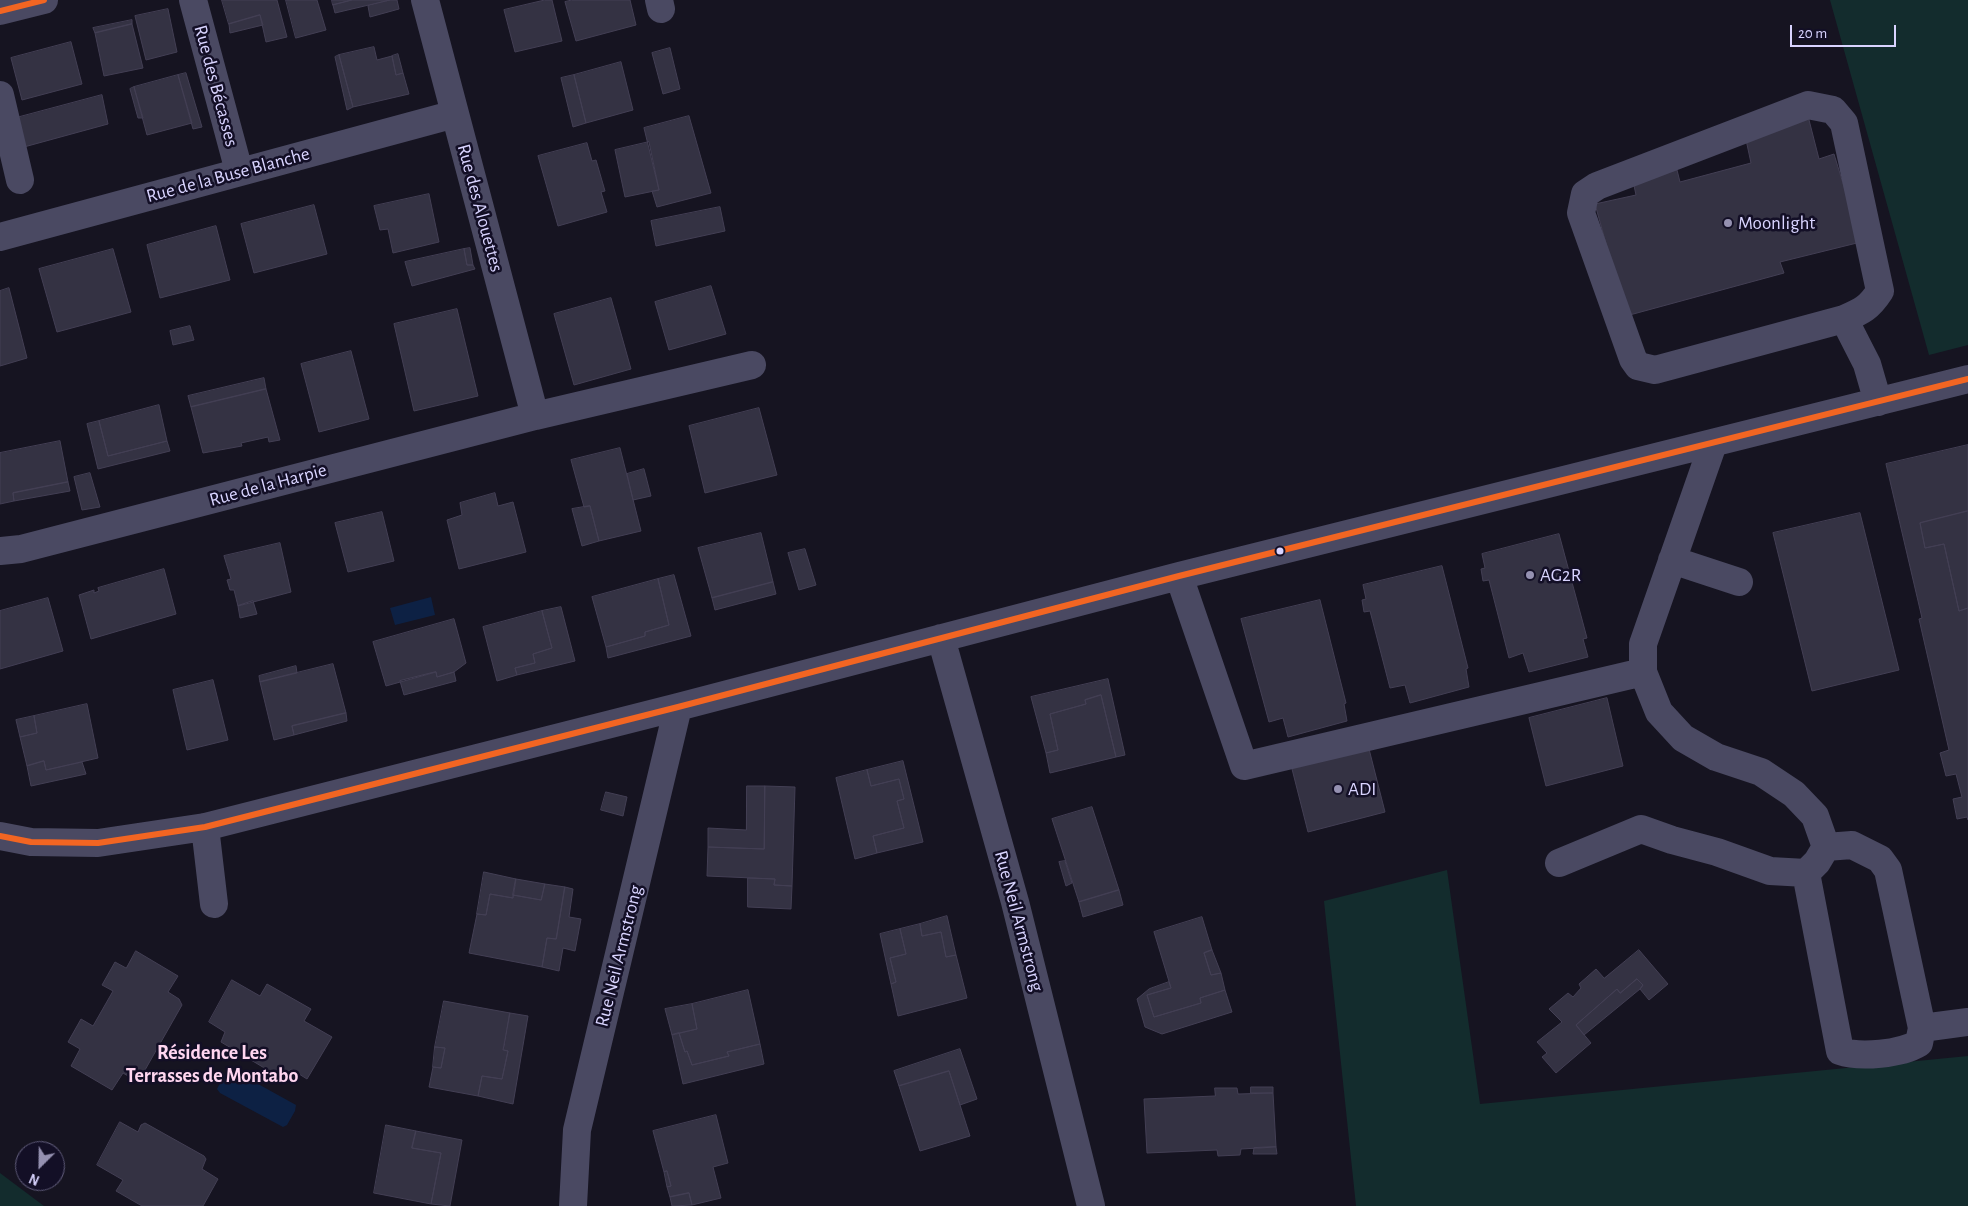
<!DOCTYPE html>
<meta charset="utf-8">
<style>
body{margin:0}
#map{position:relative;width:1968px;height:1206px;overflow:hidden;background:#161421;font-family:"Alegreya Sans",sans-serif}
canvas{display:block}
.north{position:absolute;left:15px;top:1141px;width:50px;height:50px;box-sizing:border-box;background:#130f26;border:1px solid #625e7d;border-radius:50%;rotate:203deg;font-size:14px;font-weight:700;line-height:20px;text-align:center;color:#d9d4ff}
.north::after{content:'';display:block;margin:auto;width:18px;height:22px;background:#9591b1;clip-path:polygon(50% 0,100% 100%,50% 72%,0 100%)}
.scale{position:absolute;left:1790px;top:25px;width:106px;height:22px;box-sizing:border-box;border:2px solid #d9d4ff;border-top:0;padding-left:6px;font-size:15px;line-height:18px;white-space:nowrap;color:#d9d4ff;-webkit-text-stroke:4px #130f26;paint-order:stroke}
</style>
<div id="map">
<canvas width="1968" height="1206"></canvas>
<div class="north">N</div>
<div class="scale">20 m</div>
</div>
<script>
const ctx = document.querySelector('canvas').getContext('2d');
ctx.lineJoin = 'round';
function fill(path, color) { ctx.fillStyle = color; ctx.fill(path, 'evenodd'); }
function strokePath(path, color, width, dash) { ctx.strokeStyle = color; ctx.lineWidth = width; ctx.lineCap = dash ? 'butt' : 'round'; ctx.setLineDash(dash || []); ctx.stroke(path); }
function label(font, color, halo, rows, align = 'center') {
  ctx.font = font + ' "Alegreya Sans",sans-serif'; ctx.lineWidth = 5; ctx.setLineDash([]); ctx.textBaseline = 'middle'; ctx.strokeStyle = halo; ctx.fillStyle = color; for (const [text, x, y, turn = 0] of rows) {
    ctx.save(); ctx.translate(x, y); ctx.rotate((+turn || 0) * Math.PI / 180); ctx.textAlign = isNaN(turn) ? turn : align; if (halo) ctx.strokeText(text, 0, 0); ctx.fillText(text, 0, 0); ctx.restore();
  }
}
const green = new Path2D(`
 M1830,0H1968V345L1929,355Z
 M1447,870L1480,1104L1968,1056V1206H1356L1324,901Z
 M0,1173L44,1206H0Z`);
const water = new Path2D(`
 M431,597L435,615L395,625L390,608Z
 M231,1069L296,1105L295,1111L287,1125L283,1127L220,1093L217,1089L226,1072Z`);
const building = new Path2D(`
 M222,0H277L287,37L266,42L260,15L229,24Z
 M286,0H317L326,30L296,38Z
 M332,0H352L333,5Z
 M352,0H390L335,13L333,5Z
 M390,0H397L399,9L370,17L368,6Z
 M545,0H552L562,41L515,52L504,10Z
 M572,0H630L636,25L576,41L565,2Z
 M168,9L177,52L146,60L135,16Z
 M260,15L263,25L230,33L229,24Z
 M132,20V24L95,33L93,28Z
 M132,24L143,68L104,76L95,33Z
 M71,42L82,84L22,100L11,58Z
 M374,47L377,60L392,56L396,75L403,73L409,94L353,107L339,55Z
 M670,48L680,89L663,94L652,53Z
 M398,54L403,73L396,75L392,56Z
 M339,55L353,107L347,110L335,57Z
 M621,62L633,110L586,123L574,75Z
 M186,73L202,127L193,129L178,75Z
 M178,75L192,123L147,135L134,87Z
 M574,75L586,123L573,127L561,78Z
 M134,87L143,118H138L130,89Z
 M102,95L108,124L24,147L16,118Z
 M689,116L711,193L657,207L652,191L659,190L644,128Z
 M1808,116L1819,159L1834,154L1861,242L1780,262L1784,273L1626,316L1595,204L1636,195L1633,181L1677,170L1680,182L1751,163L1745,135Z
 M649,142L659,190L625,197L615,150Z
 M587,143L592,161L596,160L605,191L601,192L607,212L558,226L538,156Z
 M429,194L439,242L393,253L388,229L380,230L374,206Z
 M314,205L327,254L254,273L241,224Z
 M720,207L725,231L656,246L651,221Z
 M216,226L230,280L160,298L147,245Z
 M470,248L473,265H467L464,249Z
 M113,249L131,312L57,332L39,269Z
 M464,249L467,265H473L475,269L412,286L405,262Z
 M711,286L726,334L669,350L655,302Z
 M9,288L27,358L0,366V291Z
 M611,298L631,369L574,385L554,314Z
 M457,309L478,396L414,411L394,324Z
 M190,326L194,340L173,345L170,331Z
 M351,351L369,419L319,432L301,364Z
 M264,378L266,389L191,407L188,396Z
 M266,389L280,440L269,442L268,437L241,443L242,446L203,453L191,407Z
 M159,405L167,441L108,456L99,421Z
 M759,408L777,475L705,493L689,426Z
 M99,421L108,456L167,441L170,451L98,469L87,424Z
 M60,441L68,482L13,493L14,501L0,504V453Z
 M1968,445V511L1920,523L1925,548L1944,544L1959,611L1968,608V820L1967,817L1957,819L1953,799L1962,797L1956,774L1946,776L1940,753L1949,750L1919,619L1922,618L1886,464Z
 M620,448L641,531L599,541L590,506L584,507L571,460Z
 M644,469L651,496L633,500L627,474Z
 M90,473L100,507L82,510L74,477Z
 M68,482L70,491L14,501L13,493Z
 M495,493L498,506L513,502L526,552L459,569L447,520L462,515L460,503Z
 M590,506L599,541L582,546L572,509Z
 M1968,511V608L1959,611L1944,544L1925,548L1920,523Z
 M382,512L394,561L348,572L335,523Z
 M1860,513L1899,670L1812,691L1773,533Z
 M761,533L773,582L712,598L698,548Z
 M1559,534L1587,638L1583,639L1588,657L1529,672L1523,653L1509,658L1489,580L1483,581L1481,569L1485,568L1482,554Z
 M280,543L291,592L238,606L234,590H230L227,580L231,579L224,556Z
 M805,549L816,585L799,590L788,553Z
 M1442,566L1468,668L1466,669L1469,687L1410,703L1405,685L1390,688L1370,611L1364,612L1362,600L1366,599L1363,585Z
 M164,569L176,614L91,639L79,595L94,590V593L99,591L98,588Z
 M674,575L691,636L608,658L606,647L645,636V632L669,625L658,579Z
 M658,579L669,625L645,632V636L606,647L592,597Z
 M773,582L776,594L715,610L712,598Z
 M48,598L63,651L0,669V611Z
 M1320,600L1346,703L1344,704L1347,721L1288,737L1283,718L1269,722L1241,619Z
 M253,601L257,614L240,618L238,606Z
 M561,607L575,661L517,675L515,668L535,663L533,654L552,648L542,611Z
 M542,611L552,648L533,654L535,663L515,668L517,675L497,681L483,627Z
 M454,619L466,663L454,672L437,677L436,672L386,686L373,642Z
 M333,664L346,713L292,726L294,735L274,740L260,682Z
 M296,666L297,673L260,682L259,676Z
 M436,672L437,677L454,672L456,681L404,695L400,681Z
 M1108,679L1125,755L1116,757L1101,695L1085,700L1086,704L1050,714L1058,750L1046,753L1031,697Z
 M213,680L228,740L187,750L173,690Z
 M1101,695L1116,757L1050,773L1046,753L1058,750L1050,714L1086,704L1085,700Z
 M1607,698L1623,766L1546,786L1529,718Z
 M87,704L98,758L46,770L44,761L27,766L20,737L37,733L34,716Z
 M346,713L347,721L294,735L292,726Z
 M34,716L37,733L20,737L16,720Z
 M1368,745L1385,812L1308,832L1291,765Z
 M44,761L46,770L82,762L86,774L31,786L27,766Z
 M903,761L923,842L877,853L873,836L904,828L897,801L904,799L899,779L871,786L867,770Z
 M867,770L871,786L899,779L904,799L897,801L904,828L873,836L877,853L855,859L836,778Z
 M747,786H765L764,849L708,847V828L746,830Z
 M765,786L795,787L792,886L774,885L775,879L707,876L708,847L764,849Z
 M606,792L627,797L623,816L601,810Z
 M1092,807L1119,890L1079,902L1052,819Z
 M1065,861L1072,883L1066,886L1059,862Z
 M484,872L516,879L513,898L490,894L486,915L477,914Z
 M748,878L775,879L774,885L792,886L791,909L748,907Z
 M516,879L545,884L541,900L513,895Z
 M545,884L565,887L556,939L547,938L542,967L469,953L477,914L486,915L490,894L513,898V895L541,900Z
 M565,887L573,889L569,917L581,919L575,951L563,948L559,971L542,967L547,938L556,939Z
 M1119,890L1123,905L1083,917L1079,902Z
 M947,916L956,955L946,957L941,932L922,936L920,924Z
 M1202,917L1212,950L1204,953L1211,975L1221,973L1225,990L1200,998L1201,1003L1154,1017L1147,995L1171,988L1154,932Z
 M920,924L922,936L941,932L946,957L956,955L967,998L898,1016L891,984L896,982L890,958L906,954L900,929Z
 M900,929L906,954L890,958L896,982L891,984L880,934Z
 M1212,950L1221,973L1211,975L1204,953Z
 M1639,950L1668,984L1649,1000L1640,989L1643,985L1637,979L1620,993L1617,989L1576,1025L1591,1043L1556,1073L1542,1057L1547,1053L1537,1042L1562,1022L1549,1009L1568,993L1573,997L1581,988L1579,984L1596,969L1604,978Z
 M136,951L178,976L168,992L179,999L182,1005L141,1077L135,1080L123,1073L112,1090L71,1066L80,1049L68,1042L81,1019L93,1026L113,991L102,985L115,962L126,968Z
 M1637,979L1643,985L1640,989L1584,1035L1576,1025L1617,989L1620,993Z
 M232,980L260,996L267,984L311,1009L304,1021L332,1037L307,1079L291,1069L286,1077L281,1078L221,1042L225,1032L209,1022Z
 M1169,982L1171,988L1147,995L1154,1017L1201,1003L1200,998L1225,990L1232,1012L1162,1034L1145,1027L1137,999L1149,989Z
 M748,990L760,1044L727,1052L729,1056L692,1065L687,1051L685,1052L679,1033L697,1029L692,1004Z
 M444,1001L510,1013L503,1050L508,1051L502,1079L482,1076L478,1096L429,1087L433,1067L441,1068L445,1048L435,1047Z
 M692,1004L697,1029L672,1035L665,1009Z
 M510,1013L528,1016L513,1104L478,1096L482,1076L502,1079L508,1051L504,1050Z
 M679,1033L685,1052L687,1051L692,1065L729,1056L727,1052L760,1044L764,1064L683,1084L672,1035Z
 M435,1047L445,1048L441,1068L433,1067Z
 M960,1049L977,1099L960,1105L949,1071L899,1086L894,1071Z
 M949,1071L970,1136L920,1151L899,1086Z
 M1251,1087H1273V1093H1251Z
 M1215,1088H1237L1238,1094L1273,1093L1276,1147L1241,1149L1240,1155L1218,1156L1217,1150L1147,1153L1144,1099L1215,1096Z
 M716,1115L728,1163L713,1167L721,1198L692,1205L689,1193L670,1197L667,1187L671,1186L667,1171L664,1172L653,1131Z
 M120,1122L138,1132L141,1125L145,1123L204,1156L206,1159L202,1169L218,1179L203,1206H142L116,1191L123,1180L97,1165Z
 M386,1125L416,1131L412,1148L441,1153L431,1204L374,1193Z
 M416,1131L462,1140L450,1206L431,1204L441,1153L412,1148Z
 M1276,1147L1277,1154H1253L1254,1148Z
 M667,1171L671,1186L667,1187L664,1172Z
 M689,1193L692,1205L672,1206L670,1197Z`);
const minor = new Path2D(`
 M193,0L239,171
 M425,0L535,416
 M659,0L661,9
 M0,11L44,0
 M0,95L20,180
 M1808,105L1833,110L1844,123L1880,291C1869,308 1862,311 1844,319L1655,370L1638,366L1633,359L1581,213L1585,194L1597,186Z
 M0,237L455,114
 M1844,319L1867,364L1878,402
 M0,551L21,549L535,416L752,365
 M1672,560L1739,582
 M1179,576L1244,766L1643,672
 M941,638L1015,902L1091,1206
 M205,827L214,904
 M0,836L31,842L98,843L205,827L678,707L1179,576L1968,379
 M1559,863L1641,829L1672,840L1717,852L1770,871L1806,873L1817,862L1826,847L1815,816L1794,794L1761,772L1716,757L1683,738L1659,712L1643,672V644L1713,444
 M1806,873L1840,1051C1860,1058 1901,1054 1919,1043L1922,1028L1888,870L1880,859L1852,845L1826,847
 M1922,1028L1968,1022
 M573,1206L577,1130L678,707`);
const bus1 = new Path2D(`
 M0,11L44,0
 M0,836L31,842L98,843L205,827L678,707L1179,576L1968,379`);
const markers = [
 [1728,223,5,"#9591b1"],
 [1280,551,4.5,"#d9d4ff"],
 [1530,575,5,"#9591b1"],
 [1338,789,5,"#9591b1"]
];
const streetNames = [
 ["Rue des Bécasses",216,86,75],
 ["Rue de la Buse Blanche",228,175,-15],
 ["Rue des Alouettes",480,208,75],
 ["Rue de la Harpie",268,485,-15],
 ["Rue Neil Armstrong",1019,921,75],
 ["Rue Neil Armstrong",619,956,-76]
];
const poiNames = [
 ["Moonlight",1738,223],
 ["AG2R",1540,575],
 ["ADI",1348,789]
];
const neighbourhoodNames = [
 ["Résidence Les",212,1053],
 ["Terrasses de Montabo",212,1076]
];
fill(green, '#132c2d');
fill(water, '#0d2144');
fill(building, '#343243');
strokePath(building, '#433f54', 1);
strokePath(minor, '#4a4962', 28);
strokePath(bus1, '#f26522', 6);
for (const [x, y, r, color] of markers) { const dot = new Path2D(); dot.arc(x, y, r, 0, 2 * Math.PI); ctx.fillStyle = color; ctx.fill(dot); strokePath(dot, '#130f26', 2); }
label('19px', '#d9d4ff', '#130f26', streetNames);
label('19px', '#d9d4ff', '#130f26', poiNames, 'left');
label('bold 20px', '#ffd6f0', '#130f26', neighbourhoodNames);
</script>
